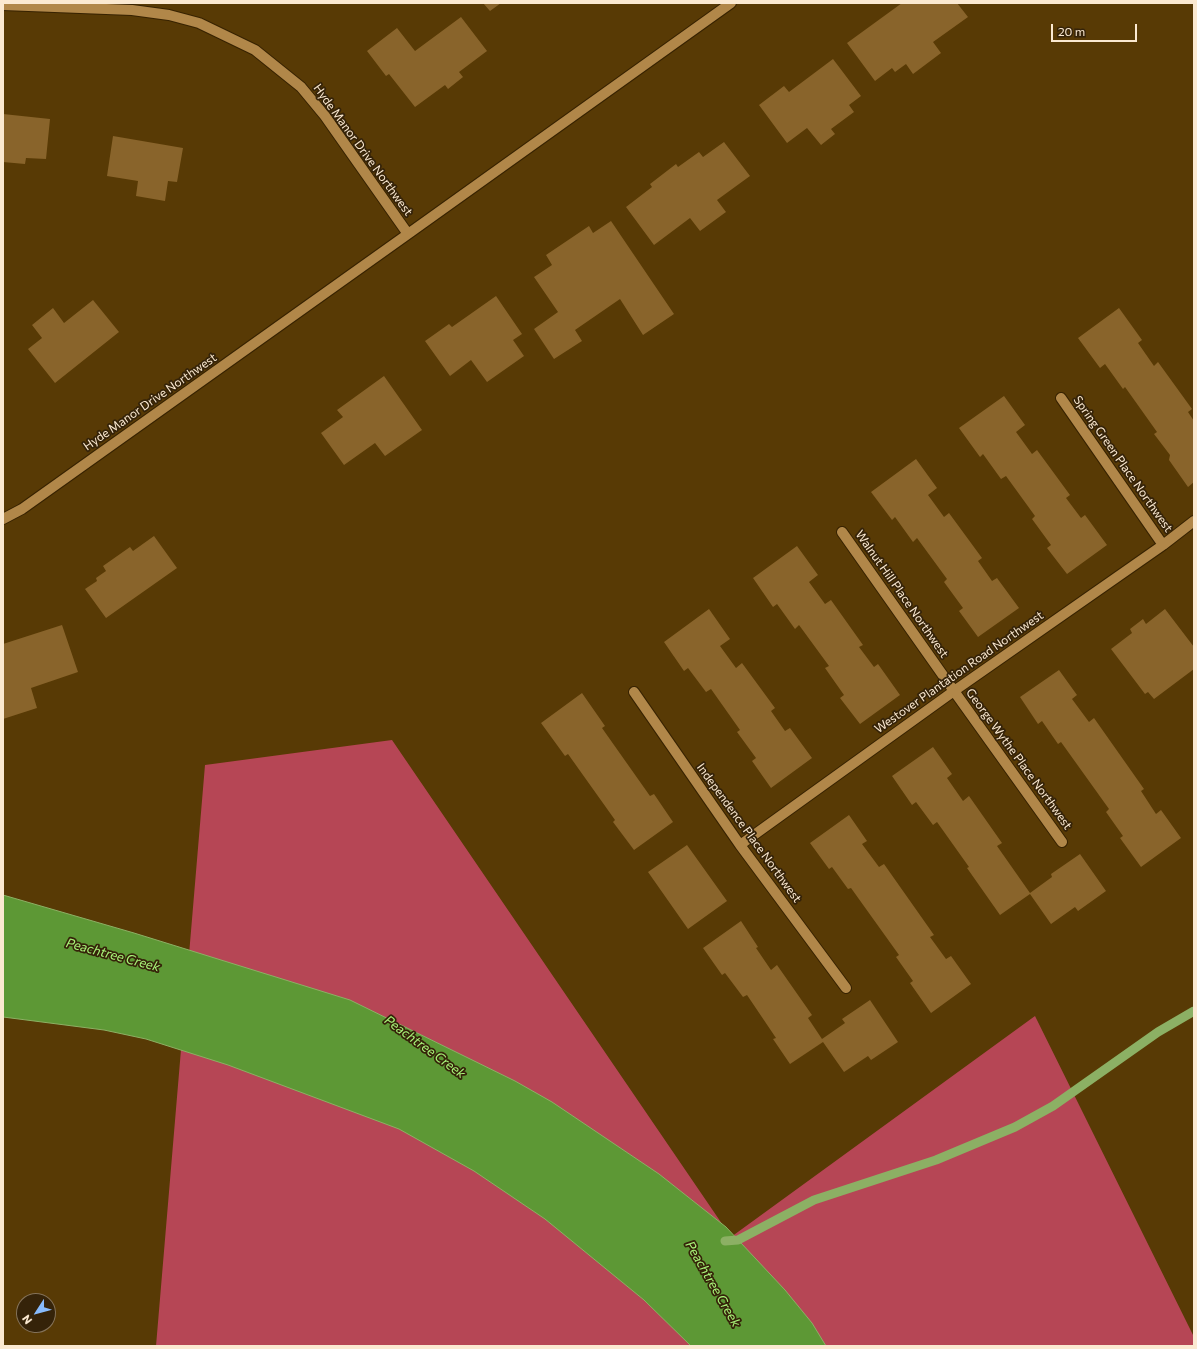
<!DOCTYPE html>
<style>
body{margin:0}
#map{position:relative;width:1197px;height:1349px;overflow:hidden;background:#583a05;font-family:Commissioner,sans-serif}
canvas{display:block}
.frame{position:absolute;inset:0;border:4px solid #fbe9d1;pointer-events:none}
.north{position:absolute;left:16px;top:1293px;width:40px;height:40px;box-sizing:border-box;background:#352309;border:1px solid #847259;border-radius:50%;rotate:234deg;font-size:11px;font-weight:700;line-height:16px;text-align:center;color:#fbe9d1}
.north::after{content:'';display:block;margin:auto;width:14px;height:18px;background:#88bbfc;clip-path:polygon(50% 0,100% 100%,50% 72%,0 100%)}
.scale{position:absolute;left:1051px;top:24px;width:86px;height:18px;box-sizing:border-box;border:2px solid #fbe9d1;border-top:0;padding-left:5px;font-size:12px;line-height:14px;white-space:nowrap;color:#fbe9d1;-webkit-text-stroke:3px #352309;paint-order:stroke}
</style>
<div id="map">
<canvas width="1197" height="1349"></canvas>
<div class="frame"></div>
<div class="north">N</div>
<div class="scale">20 m</div>
</div>
<script>
const ctx = document.querySelector('canvas').getContext('2d');
ctx.lineJoin = 'round';
function fill(path, color) { ctx.fillStyle = color; ctx.fill(path, 'evenodd'); }
function strokePath(path, color, width, dash) { ctx.strokeStyle = color; ctx.lineWidth = width; ctx.lineCap = dash ? 'butt' : 'round'; ctx.setLineDash(dash || []); ctx.stroke(path); }
function label(font, color, halo, rows, align = 'center') {
  ctx.font = font + ' Commissioner,sans-serif'; ctx.lineWidth = 3.5; ctx.setLineDash([]); ctx.textBaseline = 'middle'; ctx.strokeStyle = halo; ctx.fillStyle = color; for (const [text, x, y, turn = 0] of rows) {
    ctx.save(); ctx.translate(x, y); ctx.rotate((+turn || 0) * Math.PI / 180); ctx.textAlign = isNaN(turn) ? turn : align; if (halo) ctx.strokeText(text, 0, 0); ctx.fillText(text, 0, 0); ctx.restore();
  }
}
const forest = new Path2D(`
 M392,740L731,1237L1035,1016L1194,1337V1346H156L205,765Z`);
const water = new Path2D(`
 M3,895L134,933L350,1000L515,1081L552,1102L659,1174L726,1227L785,1290L812,1323L826,1346H691L644,1300L545,1219L474,1171L399,1129L228,1065L146,1039L104,1030L3,1017Z`);
const stream = new Path2D(`
 M725,1241L738,1240L814,1200L936,1160L1015,1127L1053,1106L1158,1032L1194,1011`);
const building = new Path2D(`
 M483,3H501L490,11Z
 M902,3H957L968,17L933,42L941,53L913,74L906,64L895,72L892,68L875,81L847,43Z
 M461,17L487,51L459,72L463,77L448,89L445,85L415,107L389,74L386,76L367,51L397,28L415,51Z
 M833,59L861,96L849,105L854,112L831,129L835,134L821,145L807,128L787,143L759,105L784,86L789,92Z
 M3,114L50,119L46,159L26,158L25,164L3,162Z
 M113,136L183,148L177,182L168,181L165,201L136,196L138,181L107,176Z
 M724,142L750,176L717,200L726,212L700,231L690,218L654,245L626,207L652,187L650,184L676,164L678,167L699,152L703,157Z
 M611,221L674,314L643,335L620,299L575,330L582,341L554,359L534,329L558,312L534,277L552,265L546,255L589,226L593,233Z
 M496,296L522,334L513,340L524,356L487,382L471,360L450,376L425,341L449,324L452,327Z
 M93,300L119,332L55,383L28,349L42,338L32,325L53,308L64,323Z
 M1119,308L1142,340L1138,343L1154,366L1158,362L1192,409L1188,412L1194,421V482L1188,487L1169,460L1170,455L1154,434L1157,432L1125,387L1123,389L1105,364L1100,368L1078,338Z
 M384,376L422,430L385,456L375,443L344,465L321,433L343,417L337,410Z
 M1004,396L1025,425L1016,432L1032,454L1037,450L1070,495L1066,498L1081,518L1085,515L1107,545L1067,574L1047,548L1051,545L1032,519L1035,516L1006,476L1001,479L983,454L980,457L959,428Z
 M916,459L937,488L928,495L944,517L949,513L982,558L978,561L992,581L997,578L1019,608L978,637L959,611L963,608L944,582L947,579L917,538L913,542L895,517L892,520L871,492Z
 M154,536L177,568L106,618L85,589L97,581L96,578L106,571L103,566L130,547L133,551Z
 M797,546L818,575L809,582L825,604L831,600L863,645L859,647L874,667L878,664L900,695L860,724L840,698L844,695L825,668L829,666L799,625L795,629L777,604L773,607L753,578Z
 M709,609L730,639L720,646L736,668L742,663L775,708L771,711L785,731L790,728L812,758L771,788L752,761L756,758L737,732L740,730L711,689L706,692L688,668L684,671L664,642Z
 M1165,609L1194,647V669L1154,699L1148,692L1145,694L1111,649L1132,633L1130,629L1143,619L1146,624Z
 M62,625L78,672L31,688L37,708L3,719V644Z
 M1059,670L1077,695L1072,699L1089,722L1094,718L1144,789L1141,791L1156,814L1161,810L1181,838L1141,867L1120,838L1123,836L1106,812L1109,809L1061,742L1058,744L1042,721L1038,724L1020,697Z
 M582,693L605,726L602,728L650,796L654,794L673,822L634,850L613,822L615,820L568,754L565,756L541,723Z
 M933,747L952,774L947,778L963,801L969,796L1002,843L997,846L1030,893L1052,877L1051,874L1080,854L1106,891L1078,911L1075,907L1051,924L1030,894L1000,915L967,868L969,867L937,822L933,825L916,802L912,805L892,776Z
 M849,815L867,841L862,844L879,867L884,864L934,935L930,937L946,959L951,956L971,984L931,1013L910,983L913,981L896,957L899,955L851,888L848,889L832,867L829,869L810,843Z
 M687,845L727,901L688,929L648,872Z
 M741,921L758,947L756,948L771,970L777,965L812,1015L808,1018L822,1039L845,1023L842,1019L870,1000L898,1042L871,1060L868,1056L844,1072L823,1042L790,1064L773,1039L776,1038L747,995L743,997L725,973L722,975L703,948Z`);
const minor = new Path2D(`
 M3,5L132,10L169,15L199,23L255,50L301,87L325,116L408,234L22,509L3,519
 M408,234L731,3
 M1061,398L1163,545
 M842,532L954,691L1062,842
 M634,692L740,845L846,988
 M740,845L954,691L1163,545L1194,521`);
const streetNames = [
 ["Hyde Manor Drive Northwest",363,150,54],
 ["Hyde Manor Drive Northwest",150,402,-35],
 ["Spring Green Place Northwest",1123,464,55],
 ["Walnut Hill Place Northwest",902,594,55],
 ["Westover Plantation Road Northwest",959,672,-35],
 ["George Wythe Place Northwest",1019,759,54],
 ["Independence Place Northwest",749,833,54]
];
const waterNames = [
 ["Peachtree Creek",113,955,15],
 ["Peachtree Creek",425,1047,36],
 ["Peachtree Creek",713,1284,60]
];
fill(forest, '#b64655');
fill(water, '#5d9835');
strokePath(water, '#8cb064', 1);
strokePath(stream, '#8cb064', 9);
fill(building, '#89642b');
strokePath(minor, '#372201', 12);
strokePath(minor, '#b18749', 10);
label('12px', '#fbe9d1', '#352309', streetNames);
label('italic 13px', '#a9f67a', '#352309', waterNames);
</script>
